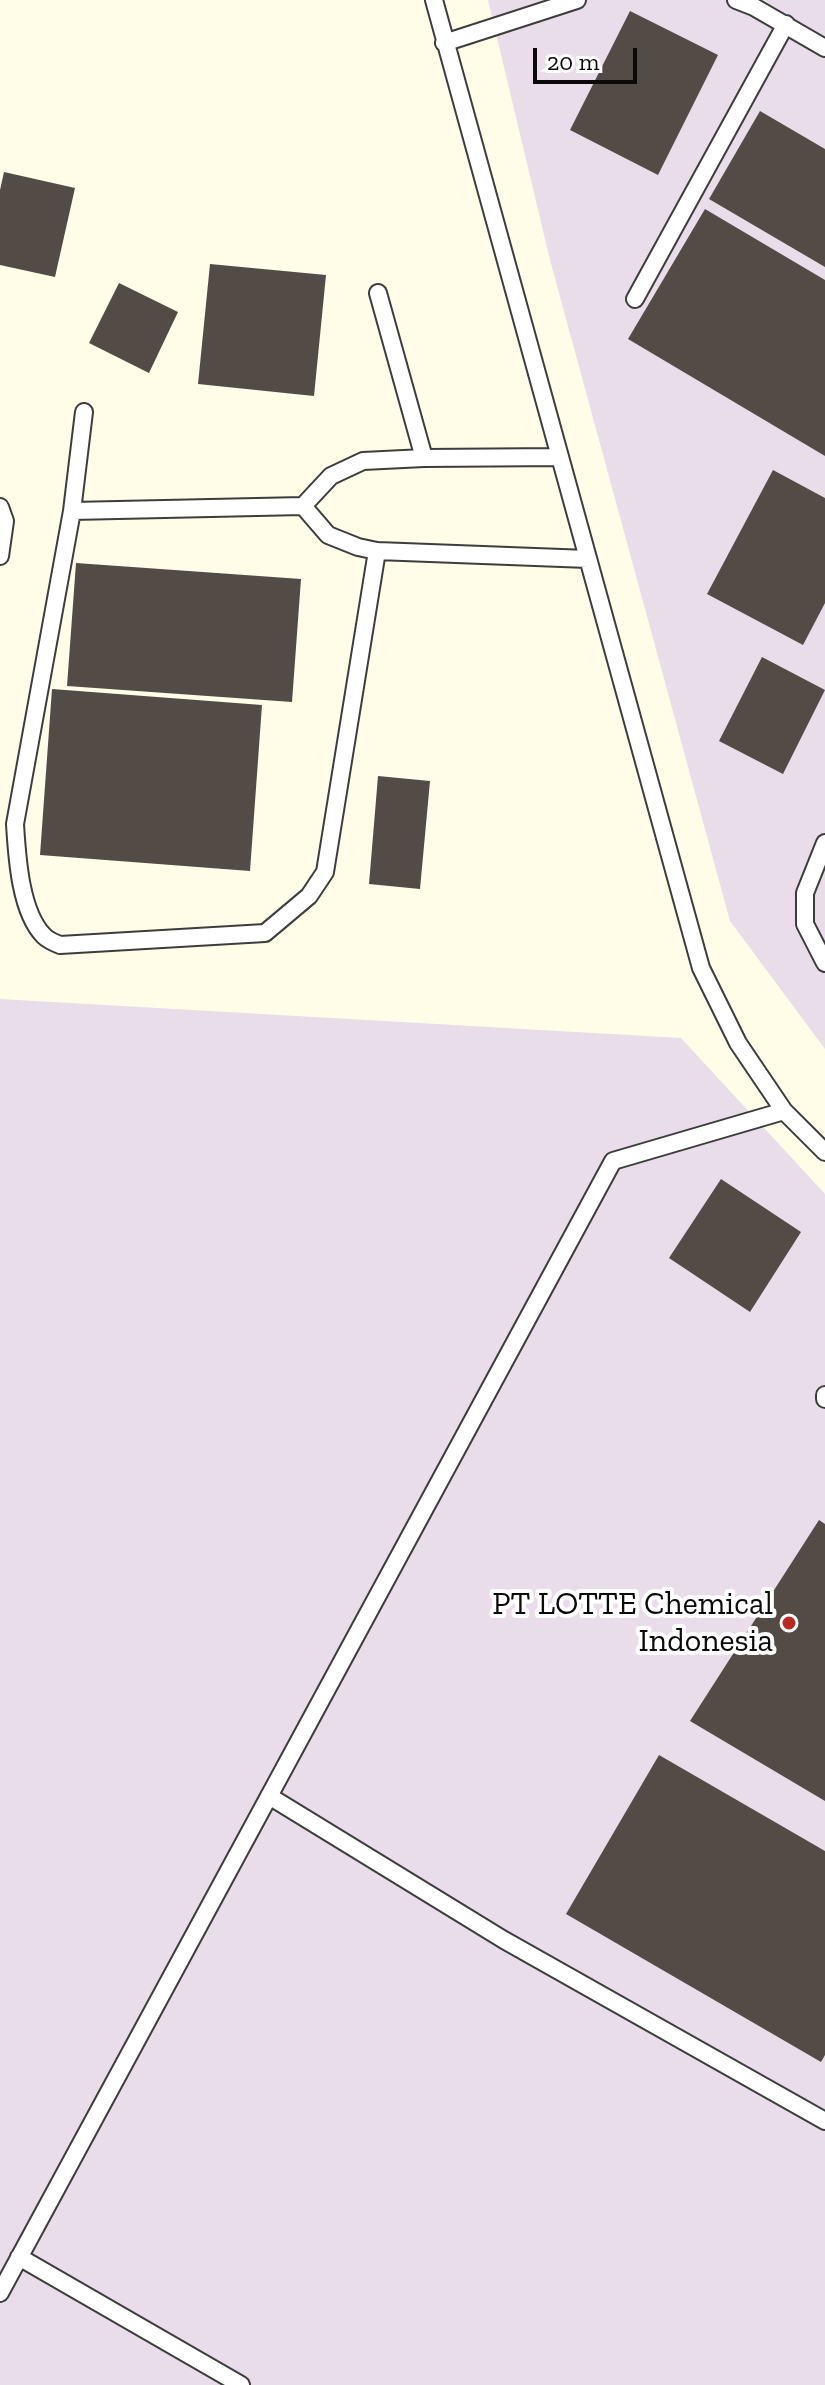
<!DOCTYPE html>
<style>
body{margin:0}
#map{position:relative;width:825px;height:2385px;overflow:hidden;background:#fffce7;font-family:"Zilla Slab",serif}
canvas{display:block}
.scale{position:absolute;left:533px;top:48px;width:104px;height:36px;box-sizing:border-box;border:4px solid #0a0a0a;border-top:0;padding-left:10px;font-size:24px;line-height:28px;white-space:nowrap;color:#0a0a0a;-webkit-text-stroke:6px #fff;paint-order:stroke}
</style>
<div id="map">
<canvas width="825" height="2385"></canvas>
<div class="scale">20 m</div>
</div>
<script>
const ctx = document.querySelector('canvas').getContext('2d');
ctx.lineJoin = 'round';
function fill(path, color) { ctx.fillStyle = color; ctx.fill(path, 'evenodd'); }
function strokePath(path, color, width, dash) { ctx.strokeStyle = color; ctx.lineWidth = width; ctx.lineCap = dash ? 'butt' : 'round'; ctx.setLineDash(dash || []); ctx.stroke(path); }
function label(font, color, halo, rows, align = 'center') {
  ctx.font = font + ' "Zilla Slab",serif'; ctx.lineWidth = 8; ctx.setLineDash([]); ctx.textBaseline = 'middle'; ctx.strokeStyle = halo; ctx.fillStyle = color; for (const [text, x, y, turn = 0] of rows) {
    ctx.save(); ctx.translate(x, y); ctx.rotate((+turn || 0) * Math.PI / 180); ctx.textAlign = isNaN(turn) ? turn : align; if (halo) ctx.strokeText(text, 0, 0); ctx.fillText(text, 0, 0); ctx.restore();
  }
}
const industrial = new Path2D(`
 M488,0H825V1049L730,921L550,260Z
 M0,999L681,1038L825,1194V2385H0Z`);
const building = new Path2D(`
 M630,11L718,55L658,175L570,130Z
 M760,111L825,149V267L709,199Z
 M4,172L75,188L55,277L0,265V190Z
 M705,209L825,280V456L628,339Z
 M210,264L326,275L314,396L198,384Z
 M119,283L178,312L149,373L89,343Z
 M773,470L825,498V603L803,645L707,594Z
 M76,563L301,579L292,702L67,686Z
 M762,657L825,690L783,774L719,741Z
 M52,689L262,705L250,871L40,855Z
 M378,776L430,781L420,889L369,884Z
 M721,1179L801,1232L750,1312L669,1258Z
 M819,1520L825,1524V1801L690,1721Z
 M659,1755L825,1851V2055L821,2062L566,1914Z`);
const lane = new Path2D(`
 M434,0L701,968L738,1043L784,1111L825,1152
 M736,0L754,7L825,48
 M444,43L577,0
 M378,293L424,458
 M635,299L786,24
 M84,412L72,511L15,824C17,856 20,912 44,936C48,940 55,943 60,945L265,933L309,896L325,872L377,551
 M303,506L328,535L358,547L377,551L588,559
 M0,507L5,521L0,556
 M72,511L303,506L331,476L363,461L424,458L560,457
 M825,843L805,893V924L825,963
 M825,1395V1399
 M269,1796L504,1940L825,2121
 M19,2257L241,2385
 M0,2293L613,1161L784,1111`);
const markers = [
 [789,1623,8,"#bb2721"]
];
const poiNames = [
 ["PT LOTTE Chemical",773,1605],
 ["Indonesia",773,1642]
];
fill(industrial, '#e9ddea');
fill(building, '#534c46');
strokePath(lane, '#3d3d3d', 20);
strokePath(lane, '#fff', 16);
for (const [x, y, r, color] of markers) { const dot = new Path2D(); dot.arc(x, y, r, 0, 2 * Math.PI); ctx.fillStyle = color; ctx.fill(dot); strokePath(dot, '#fff', 3); }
label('32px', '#0a0a0a', '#fff', poiNames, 'right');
</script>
